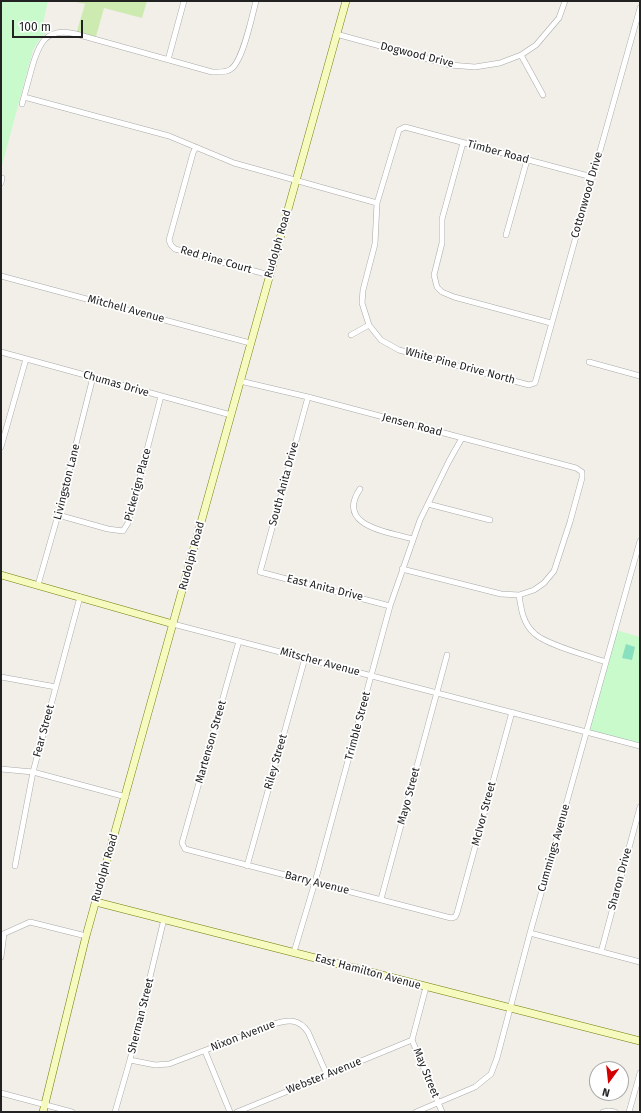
<!DOCTYPE html>
<style>
body{margin:0}
#map{position:relative;width:641px;height:1113px;overflow:hidden;background:#f2efe9;font-family:"Fira Sans",sans-serif}
canvas{display:block}
.frame{position:absolute;inset:0;border:2px solid #222;pointer-events:none}
.north{position:absolute;left:589px;top:1061px;width:40px;height:40px;box-sizing:border-box;background:#fff;border:1px solid #a7a7a7;border-radius:50%;rotate:195deg;font-size:11px;font-weight:700;line-height:16px;text-align:center;color:#222}
.north::after{content:'';display:block;margin:auto;width:14px;height:18px;background:#d40000;clip-path:polygon(50% 0,100% 100%,50% 72%,0 100%)}
.scale{position:absolute;left:12px;top:20px;width:71px;height:18px;box-sizing:border-box;border:2px solid #222;border-top:0;padding-left:5px;font-size:12px;line-height:14px;white-space:nowrap;color:#222;-webkit-text-stroke:3px #fff;paint-order:stroke}
</style>
<div id="map">
<canvas width="641" height="1113"></canvas>
<div class="frame"></div>
<div class="north">N</div>
<div class="scale">100 m</div>
</div>
<script>
const ctx = document.querySelector('canvas').getContext('2d');
ctx.lineJoin = 'round';
function fill(path, color) { ctx.fillStyle = color; ctx.fill(path, 'evenodd'); }
function strokePath(path, color, width, dash) { ctx.strokeStyle = color; ctx.lineWidth = width; ctx.lineCap = dash ? 'butt' : 'round'; ctx.setLineDash(dash || []); ctx.stroke(path); }
function label(font, color, halo, rows, align = 'center') {
  ctx.font = font + ' "Fira Sans",sans-serif'; ctx.lineWidth = 3.5; ctx.setLineDash([]); ctx.textBaseline = 'middle'; ctx.strokeStyle = halo; ctx.fillStyle = color; for (const [text, x, y, turn = 0] of rows) {
    ctx.save(); ctx.translate(x, y); ctx.rotate((+turn || 0) * Math.PI / 180); ctx.textAlign = isNaN(turn) ? turn : align; if (halo) ctx.strokeText(text, 0, 0); ctx.fillText(text, 0, 0); ctx.restore();
  }
}
const grass = new Path2D(`
 M71,1H147L142,18L104,8L95,40L76,34L85,4Z`);
const park = new Path2D(`
 M1,1H48L42,28L46,34L39,40L33,50L1,169Z
 M616,630L640,637V746L586,732Z`);
const pitch = new Path2D(`
 M626,644L635,647L632,660L622,658Z`);
const street = new Path2D(`
 M336,34L450,65L475,67L500,63L521,55L536,45L559,18L565,1
 M521,55L543,95
 M168,60L184,1
 M24,97L169,136L234,163L377,203
 M22,104C25,93 28,82 31,71C38,45 45,26 76,34L212,72C218,72 226,73 231,69C243,61 252,16 256,1
 M463,143L442,219V243L434,275L437,287L442,292L454,297L551,323
 M196,147L193,153L169,240L171,245L175,249L269,275
 M592,177L405,127L399,130L377,203L375,244L363,290L362,303L369,325L381,340L399,350L529,385L535,383L640,8
 M1,183L2,178
 M506,235L527,160
 M1,276L250,343
 M351,335L369,325
 M1,352L231,415
 M589,362L640,376
 M240,381L308,397L576,468L582,472V478L570,522L554,571L544,583L534,590L519,595L501,594L402,569
 M308,397L260,572L390,606
 M1,447L26,359
 M360,489C335,526 388,532 413,539
 M428,504L490,520
 M58,515L108,529L123,531L128,523L161,396
 M38,585L58,515L93,377
 M519,595C521,609 523,624 535,634C547,645 589,656 606,662
 M173,624L640,746
 M239,641L182,843L185,849L451,918L455,917L457,913L512,712
 M1,677L56,687
 M1,769L33,772L126,797
 M15,866L33,772L80,597
 M247,866L305,658
 M381,899L447,655
 M530,933L640,962
 M1,935L30,922L86,936
 M294,952L315,882L390,606L420,520L449,461L462,438
 M601,952L640,807
 M1,957L4,934
 M426,987L412,1040L442,1112
 M205,1051L230,1112
 M130,1060L155,1065L169,1064L274,1024C289,1019 299,1019 308,1032L327,1075
 M1,1093L72,1112
 M115,1112L130,1060L164,919
 M237,1112L412,1040
 M416,1112L475,1087L491,1074L497,1058L530,933L640,541
 M603,1112L609,1111L615,1112
 M629,1112L640,1073`);
const secondary = new Path2D(`
 M1,575L173,624
 M96,902L640,1041
 M43,1112L86,936L346,1`);
const streetNames = [
 ["Dogwood Drive",417,55,14],
 ["Timber Road",498,152,15],
 ["Cottonwood Drive",587,195,-74],
 ["Rudolph Road",278,244,-74],
 ["Red Pine Court",216,260,16],
 ["Mitchell Avenue",126,309,15],
 ["White Pine Drive North",460,366,15],
 ["Chumas Drive",116,384,16],
 ["Jensen Road",412,425,15],
 ["Livingston Lane",67,482,-76],
 ["South Anita Drive",284,484,-75],
 ["Pickerign Place",138,485,-75],
 ["Rudolph Road",192,556,-75],
 ["East Anita Drive",325,588,14],
 ["Mitscher Avenue",320,662,15],
 ["Trimble Street",358,726,-75],
 ["Fear Street",44,731,-75],
 ["Martenson Street",211,742,-74],
 ["Riley Street",276,762,-74],
 ["Mayo Street",409,796,-75],
 ["McIvor Street",484,814,-75],
 ["Cummings Avenue",554,848,-74],
 ["Rudolph Road",105,868,-74],
 ["Sharon Drive",620,879,-75],
 ["Barry Avenue",317,883,14],
 ["East Hamilton Avenue",368,972,15],
 ["Sherman Street",141,1016,-76],
 ["Nixon Avenue",243,1036,-21],
 ["May Street",426,1073,68],
 ["Webster Avenue",324,1076,-22]
];
fill(grass, '#cdebb0');
fill(park, '#c8facc');
fill(pitch, '#88e0be');
strokePath(street, '#a9a9a9', 6);
strokePath(secondary, '#707d05', 8);
strokePath(street, '#fff', 5);
strokePath(secondary, '#f7fabf', 7);
label('11px', '#222', '#fff', streetNames);
</script>
